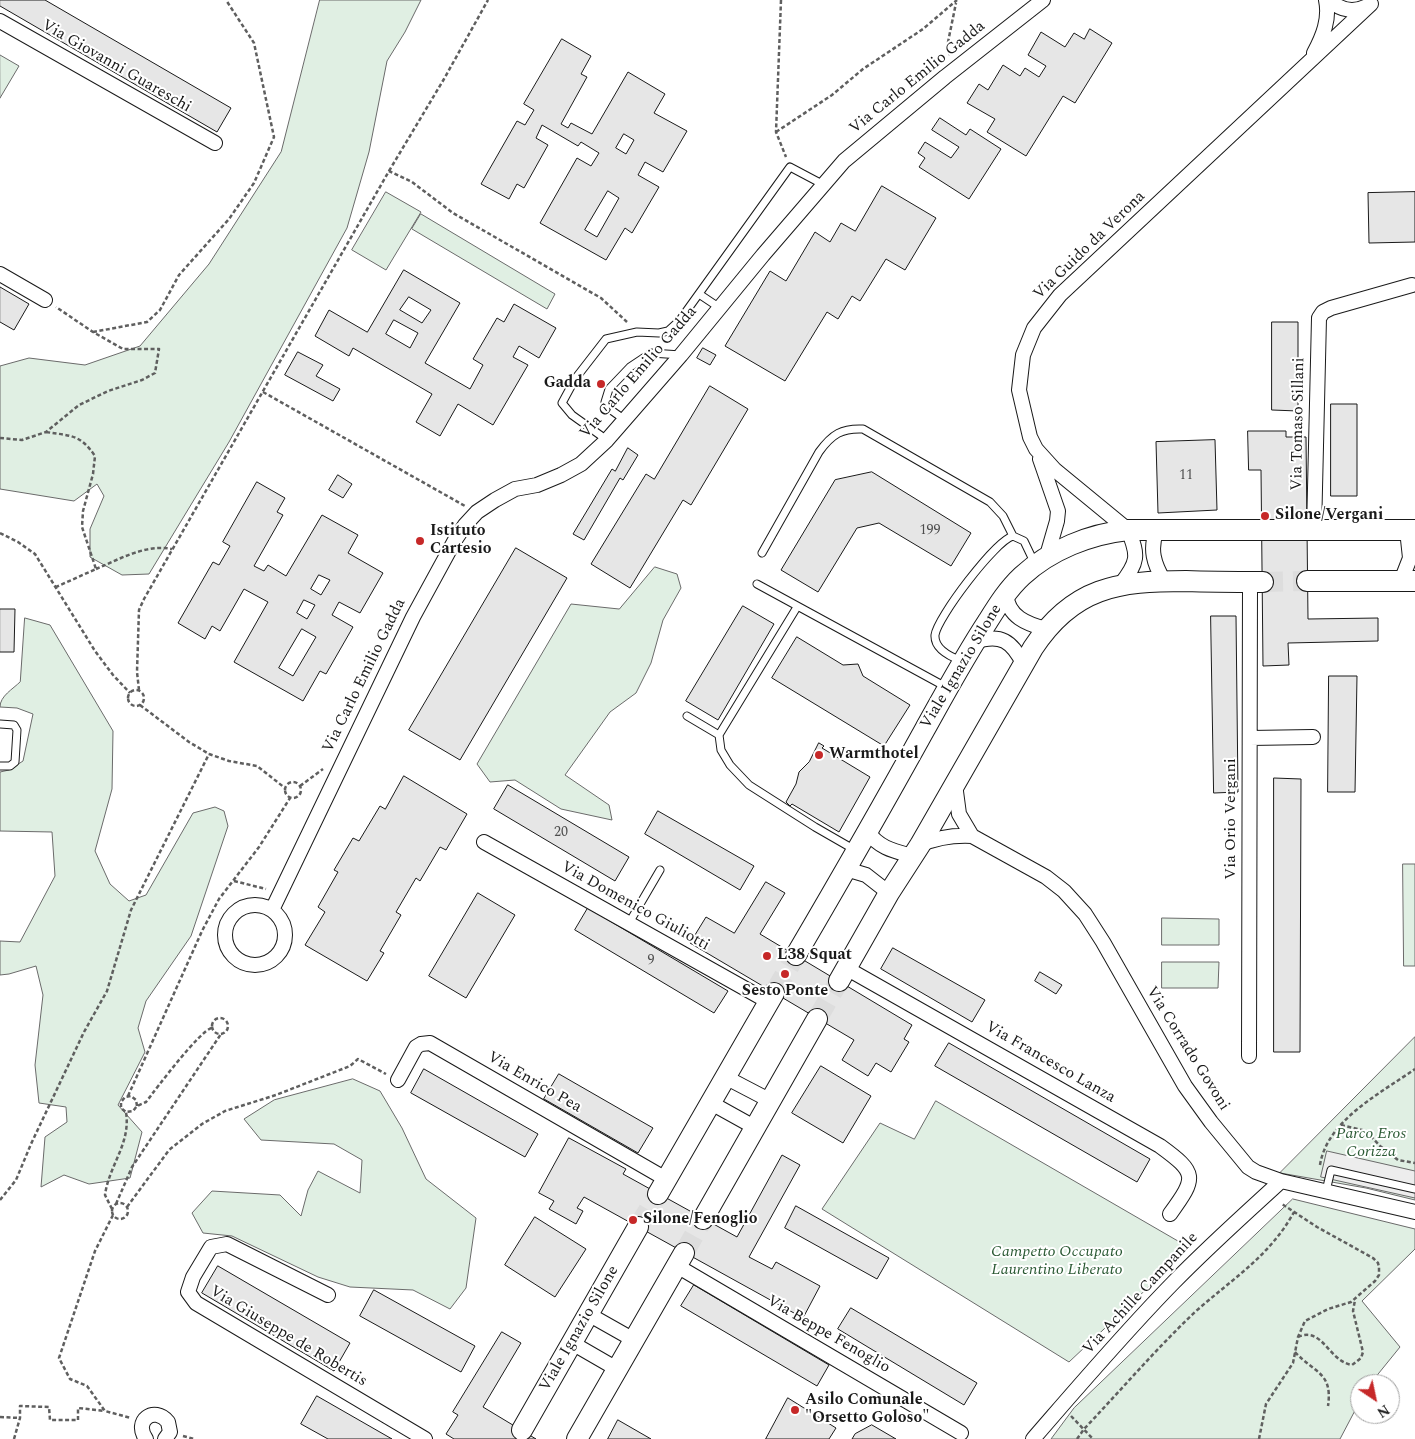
<!DOCTYPE html>
<style>
body{margin:0}
#map{position:relative;width:1415px;height:1439px;overflow:hidden;background:#fff;font-family:Spectral,serif}
canvas{display:block}
.north{position:absolute;left:1350px;top:1374px;width:50px;height:50px;box-sizing:border-box;background:#fff;border:1px solid #a3a3a3;border-radius:50%;rotate:146deg;font-size:14px;font-weight:700;line-height:20px;text-align:center;color:#1a1a1a}
.north::after{content:'';display:block;margin:auto;width:18px;height:22px;background:#c62828;clip-path:polygon(50% 0,100% 100%,50% 72%,0 100%)}
</style>
<div id="map">
<canvas width="1415" height="1439"></canvas>
<div class="north">N</div>
</div>
<script>
const ctx = document.querySelector('canvas').getContext('2d');
ctx.lineJoin = 'round';
function fill(path, color) { ctx.fillStyle = color; ctx.fill(path, 'evenodd'); }
function strokePath(path, color, width, dash) { ctx.strokeStyle = color; ctx.lineWidth = width; ctx.lineCap = dash ? 'butt' : 'round'; ctx.setLineDash(dash || []); ctx.stroke(path); }
function label(font, color, halo, rows, align = 'center') {
  ctx.font = font + ' Spectral,serif'; ctx.lineWidth = 4; ctx.setLineDash([]); ctx.textBaseline = 'middle'; ctx.strokeStyle = halo; ctx.fillStyle = color; for (const [text, x, y, turn = 0] of rows) {
    ctx.save(); ctx.translate(x, y); ctx.rotate((+turn || 0) * Math.PI / 180); ctx.textAlign = isNaN(turn) ? turn : align; if (halo) ctx.strokeText(text, 0, 0); ctx.fillText(text, 0, 0); ctx.restore();
  }
}
const green = new Path2D(`
 M320,0H421L405,32L387,61L369,152L347,228L229,442L149,574L122,575L90,557V529L104,496L97,484L74,501L0,489V366L29,358L85,365L140,346L209,264L281,152Z
 M0,55L19,66L0,98Z
 M386,192L421,212L386,270L352,250Z
 M421,214L555,294L547,309L412,229Z
 M655,567L677,574L681,588L663,620L651,663L636,693L610,712L565,775L609,805L612,820L561,809L515,780L490,782L477,764L571,604L619,609Z
 M25,618L50,625L113,731L112,789L95,851L110,884L129,901L146,895L193,813L215,807L224,811L228,826L191,936L146,1001L138,1028L145,1052L118,1105L142,1132L130,1178L89,1184L64,1175L41,1187L45,1137L67,1122L66,1107L39,1103L35,1065L43,995L36,966L9,974L0,975V941L20,942L55,876L52,832L0,831V772L9,770L23,761L33,714L17,708L0,707C0,696 13,689 20,682Z
 M1403,864H1415V966H1404Z
 M1162,918L1219,919V945H1162Z
 M1162,962H1219L1218,988H1162Z
 M1415,1037V1200L1366,1188L1280,1173Z
 M353,1079L380,1091L402,1128L426,1179L476,1218L466,1288L450,1309L413,1290L350,1287L318,1277L232,1236L203,1233L192,1213L212,1191L280,1195L301,1216L308,1190L318,1171L360,1193L362,1160L334,1144L261,1140L244,1119L274,1100Z
 M936,1101L1190,1248L1069,1362L822,1209L880,1123L914,1139Z
 M1293,1199L1415,1229V1249L1362,1301L1400,1347L1370,1384H1360V1401L1340,1439H1051L1074,1408Z`);
const parking = new Path2D(`
 M1327,1151L1415,1171V1198L1321,1177Z`);
const building = new Path2D(`
 M0,0H45L231,108L217,132L0,6Z
 M1090,29L1112,43L1075,103L1063,96L1026,156L987,132L995,119L967,103L979,84L988,90L1003,65L1020,76L1025,68L1039,77L1046,66L1028,55L1041,32L1065,47L1074,33L1084,39Z
 M562,39L591,56L581,74L587,77L561,124L568,128L571,123L592,134L628,72L665,94L654,113L687,131L663,172L645,162L638,175L659,187L632,233L625,228L606,260L540,223L577,158L591,166L599,153L581,142L578,146L542,125L536,138L548,145L524,188L517,184L509,199L481,184L517,121L525,125L534,110L524,104ZM624,134L634,140L626,154L616,148ZM608,191L619,198L597,237L585,230Z
 M940,118L966,135L970,129L1001,149L969,199L919,167L925,158L918,153L925,142L951,158L959,147L932,130Z
 M882,186L936,218L905,270L886,259L860,301L852,296L838,319L827,312L785,381L725,346L770,271L786,281L815,232L830,242L841,223L855,231Z
 M1415,192V242L1369,243L1368,193Z
 M404,270L460,303L425,363L470,389L483,365L473,359L497,318L504,322L514,304L556,328L539,358L519,346L513,357L528,365L493,425L458,404L440,436L416,422L432,394L353,348L349,356L315,336L329,310L367,332ZM409,297L431,310L422,323L400,310ZM394,320L418,333L410,348L386,334Z
 M0,287L29,304L14,330L0,322Z
 M1272,322H1298V411L1272,410Z
 M703,348L716,355L710,365L697,358Z
 M298,352L323,365L316,376L340,389L333,401L285,375Z
 M710,386L748,409L691,505L683,500L630,588L591,564L646,474L654,479Z
 M1331,404H1357V496H1331Z
 M1248,431H1286V437H1306L1308,619L1378,618V641L1288,643L1289,665L1263,666L1261,470H1249Z
 M1215,440L1217,510L1158,513L1156,442Z
 M628,448L638,455L623,480L620,478L584,540L573,534L612,469L615,471Z
 M872,472L971,533L951,566L879,523L857,528L818,592L781,570L835,480Z
 M338,475L352,484L343,498L329,490Z
 M257,482L285,498L277,512L283,515L254,566L264,571L268,565L286,576L322,515L358,535L348,553L383,573L360,613L339,602L332,615L353,627L326,674L320,671L303,701L234,662L268,602L244,589L220,631L212,626L205,639L178,623L213,562L219,565L230,546L223,542ZM319,575L330,580L321,595L311,589ZM304,600L315,605L307,619L297,613ZM302,629L316,637L293,676L279,668Z
 M516,548L567,578L460,760L409,730Z
 M743,606L774,624L718,720L686,701Z
 M0,609H15L14,652H0Z
 M1211,616H1236L1238,792L1214,793Z
 M797,637L843,665L858,664L863,676L910,705L884,746L772,678Z
 M1329,676H1357L1355,792H1328Z
 M819,743L824,746L822,748L870,777L839,832L792,804L790,806L786,802L796,784L799,772L809,762Z
 M404,776L467,814L446,850L440,847L420,881L416,878L396,912L401,915L380,951L384,953L367,981L305,945L325,912L318,907L338,872L334,870L353,838L359,841L380,806L385,809Z
 M1274,778L1301,779L1300,1052H1274Z
 M508,785L629,857L615,881L494,809Z
 M658,811L754,866L740,890L645,834Z
 M766,882L785,893L760,934L912,1025L904,1039L909,1042L891,1072L876,1063L868,1076L842,1060L854,1040L690,943L706,917L734,933Z
 M478,893L515,915L466,998L429,976Z
 M588,908L728,991L714,1013L575,930Z
 M893,948L985,1000L972,1022L881,969Z
 M1040,972L1062,985L1056,994L1035,981Z
 M949,1043L1150,1159L1137,1182L935,1066Z
 M821,1066L871,1096L843,1143L792,1113Z
 M424,1069L538,1134L525,1157L411,1093Z
 M559,1074L653,1128L638,1153L544,1099Z
 M569,1138L626,1169L623,1174L737,1237L782,1155L800,1165L749,1257L772,1269L776,1262L820,1286L803,1318L584,1197L577,1208L583,1211L576,1224L549,1209L554,1201L539,1193Z
 M796,1206L889,1258L877,1279L785,1228Z
 M535,1217L586,1249L555,1297L505,1265Z
 M218,1266L350,1343L334,1371L202,1293Z
 M694,1285L829,1365L817,1386L681,1306Z
 M374,1290L475,1346L461,1372L360,1316Z
 M851,1308L977,1383L964,1405L838,1329Z
 M502,1332L521,1343L483,1407L536,1439H454L446,1434L458,1415L453,1412Z
 M317,1396L392,1439H328L301,1424Z
 M788,1398L836,1428L829,1439H766Z
 M618,1420L651,1439H608Z
 M872,1425L896,1439H852L855,1434Z`);
const secondaryTunnel = new Path2D(`
 M1263,582L1307,581
 M774,993L796,955
 M817,1019L839,981
 M638,1227L658,1194
 M684,1253L703,1219`);
const path = new Path2D(`
 M781,0L776,132L786,157
 M950,55L947,47L956,3
 M776,132L832,95L863,69L923,29L957,0
 M389,171L444,79L488,0
 M93,332L147,322L160,310L179,275L229,219L254,183L274,137L254,43L226,0
 M263,392L465,506
 M46,432C71,436 80,434 95,456L93,474L83,511L82,527L96,569L56,587
 M0,438L22,440L46,432L79,405L108,391L142,380L155,373L159,349H123L93,332L56,307
 M0,533L18,542L35,554L95,651L113,675L130,693
 M96,569C120,559 145,544 172,549
 M128 698a8 8 0 1 1 16 0a8 8 0 1 1-16 0Z
 M139,690L137,672L139,610L144,599L389,171L412,182L453,213L601,298L627,322
 M140,705L189,742L209,754L229,761L257,766L285,788
 M285 790a8 8 0 1 1 16 0a8 8 0 1 1-16 0Z
 M300,786L323,769
 M234,881L266,889
 M212 1026a8 8 0 1 1 16 0a8 8 0 1 1-16 0Z
 M128,1096L202,931L219,899L259,847L290,798
 M137,1106L136,1100L131,1096L125,1097L121,1102V1108L126,1112L133,1111L137,1106L146,1102C156,1089 200,1030 212,1028
 M1341,1125L1366,1131L1380,1146L1398,1160L1415,1163
 M1320,1165C1327,1120 1381,1093 1415,1069
 M0,1200L16,1180L31,1144L84,1032L107,991L131,910L209,754
 M112 1211a8 8 0 1 1 16 0a8 8 0 1 1-16 0Z
 M116,1204L132,1167L221,1034
 M127,1207L169,1150L202,1124L225,1111L276,1095L350,1066L358,1059L386,1074
 M112,1209L105,1195C109,1165 131,1144 126,1112
 M113,1215L95,1251L59,1358L70,1379L87,1386L105,1411L131,1418
 M1298,1337C1323,1326 1328,1361 1352,1365L1361,1358L1363,1352L1353,1311L1355,1300
 M1295,1352C1314,1373 1333,1372 1328,1406
 M1071,1416L1093,1439
 M0,1417L20,1418
 M183,1436L194,1439
 M14,1439L20,1418V1406L49,1407L50,1420H78V1408L105,1411
 M1077,1439L1084,1429C1121,1390 1156,1349 1195,1312C1232,1279 1270,1256 1294,1212
 M1259,1439L1266,1404L1293,1363L1298,1337L1305,1321L1328,1309L1351,1302L1375,1281L1379,1275V1267L1378,1263L1373,1258L1317,1227L1282,1204`);
const lane = new Path2D(`
 M699,294L720,308
 M625,420L611,410L605,402L609,389L630,367L651,353L681,355
 M607,440L572,415L562,403L575,379L606,339L637,332L659,333L668,331L680,320L790,167L824,185
 M762,553L819,452C832,434 842,428 863,429L990,502L1003,516L1013,536
 M757,584L946,687
 M962,661C951,657 934,649 935,635C937,618 995,541 1013,536L1024,541L1034,562
 M687,716L719,735L797,607
 M0,724L14,725L17,730L15,762L10,766H0
 M719,735L721,750L730,765L749,785L815,827L855,850
 M629,923L660,870
 M1326,1191L1331,1170L1415,1189`);
const street = new Path2D(`
 M1330,0C1341,11 1355,13 1369,5
 M0,21L215,143
 M1314,53C1323,36 1330,19 1326,0
 M0,274L45,300
 M1040,459L1058,511L1057,521L1046,559
 M1157,530C1149,549 1154,564 1164,581
 M1314,531L1319,318L1323,312L1331,308L1412,285
 M1401,581L1410,558L1407,530
 M1121,584C1138,562 1139,556 1128,530L1055,470L1036,449L1030,437L1019,390L1023,355L1034,328L1060,295L1371,4
 M1006,594C1008,617 1027,624 1046,629
 M974,642C1001,633 1012,641 1024,665
 M1250,738L1313,737
 M955,784L959,814L972,836L1046,877L1064,891L1085,914L1103,942L1185,1086L1211,1122L1248,1167L1256,1172L1281,1181L1415,1212
 M868,832C879,848 894,851 912,856
 M484,842L769,1002
 M920,845C938,837 953,835 972,836
 M846,869L866,875L889,893
 M225 935a30 30 0 1 1 60 0a30 30 0 1 1-60 0Z
 M272,910L413,617L455,540L465,525L477,512L495,500L515,489L537,485L561,475L581,464L607,440L681,355L763,255L844,161L945,77L1043,0
 M846,968L1160,1146C1197,1173 1197,1177 1170,1214
 M1249,1056L1250,582
 M725,1077L771,1101
 M398,1080L416,1047L421,1044L430,1043L666,1179
 M711,1103L756,1128
 M677,1266L961,1433
 M328,1295L227,1244L211,1247L193,1277L188,1292L196,1303L425,1439
 M588,1314L634,1340
 M572,1343L617,1369
 M146,1439C133,1421 154,1405 168,1422L170,1432L165,1439
 M1033,1439C1079,1386 1124,1333 1173,1283C1208,1247 1245,1214 1281,1181`);
const secondary = new Path2D(`
 M1307,581H1415
 M796,955C840,880 883,805 925,729C945,693 965,656 988,621C998,605 1008,589 1022,576C1050,550 1090,534 1128,530H1415
 M839,981L889,893L920,845L1033,648C1073,587 1118,581 1186,581C1211,582 1237,582 1263,582
 M658,1194L774,993
 M703,1219L817,1019
 M522,1430L638,1227
 M577,1439L684,1253`);
const markers = [
 [601,384,5,"#c62828"],
 [1265,516,5,"#c62828"],
 [420,541,5,"#c62828"],
 [819,755,5,"#c62828"],
 [767,956,5,"#c62828"],
 [785,974,5,"#c62828"],
 [633,1220,5,"#c62828"],
 [795,1410,5,"#c62828"]
];
const numberNames = [
 ["11",1186,476],
 ["199",930,531],
 ["20",561,833],
 ["9",651,961]
];
const streetNames = [
 ["Via Giovanni Guareschi",116,67,30],
 ["Via Carlo Emilio Gadda",918,78,-39],
 ["Via Guido da Verona",1090,246,-44],
 ["Via Carlo Emilio Gadda",639,373,-49],
 ["Via Tomaso Sillani",1299,424,-89],
 ["Viale Ignazio Silone",962,667,-59],
 ["Via Carlo Emilio Gadda",365,676,-64],
 ["Via Orio Vergani",1232,819,-90],
 ["Via Domenico Giuliotti",635,907,29],
 ["Via Corrado Govoni",1187,1049,58],
 ["Via Francesco Lanza",1050,1063,30],
 ["Via Enrico Pea",534,1083,30],
 ["Via Achille Campanile",1141,1294,-47],
 ["Viale Ignazio Silone",580,1329,-60],
 ["Via Beppe Fenoglio",828,1335,30],
 ["Via Giuseppe de Robertis",288,1337,31]
];
const poiNames = [
 ["Gadda",591,384,"right"],
 ["Silone/Vergani",1275,516],
 ["Istituto",430,532],
 ["Cartesio",430,550],
 ["Warmthotel",829,755],
 ["L38 Squat",777,956],
 ["Sesto Ponte",785,992,"center"],
 ["Silone/Fenoglio",643,1220],
 ["Asilo Comunale",805,1401],
 ["\"Orsetto Goloso\"",805,1419]
];
const parkNames = [
 ["Parco Eros",1371,1135],
 ["Corizza",1371,1153],
 ["Campetto Occupato",1057,1253],
 ["Laurentino Liberato",1057,1271]
];
fill(green, '#e0efe3');
strokePath(green, '#6a6a6a', 1);
fill(parking, '#ededed');
strokePath(parking, '#6a6a6a', 1);
fill(building, '#e6e6e6');
strokePath(building, '#1a1a1a', 1);
strokePath(secondaryTunnel, '#ddd', 20, [20, 10]);
strokePath(lane, '#1a1a1a', 9);
strokePath(street, '#1a1a1a', 16);
strokePath(secondary, '#1a1a1a', 22);
strokePath(path, '#5f5f5f', 2.5, [4, 2.5]);
strokePath(lane, '#fff', 7);
strokePath(street, '#fff', 14);
strokePath(secondary, '#fff', 20);
for (const [x, y, r, color] of markers) { const dot = new Path2D(); dot.arc(x, y, r, 0, 2 * Math.PI); ctx.fillStyle = color; ctx.fill(dot); strokePath(dot, '#fff', 2); }
label('14px', '#4d4d4d', null, numberNames);
label('16px', '#1a1a1a', '#fff', streetNames);
label('bold 16px', '#1a1a1a', '#fff', poiNames, 'left');
label('italic 16px', '#2b5a34', '#fff', parkNames);
</script>
